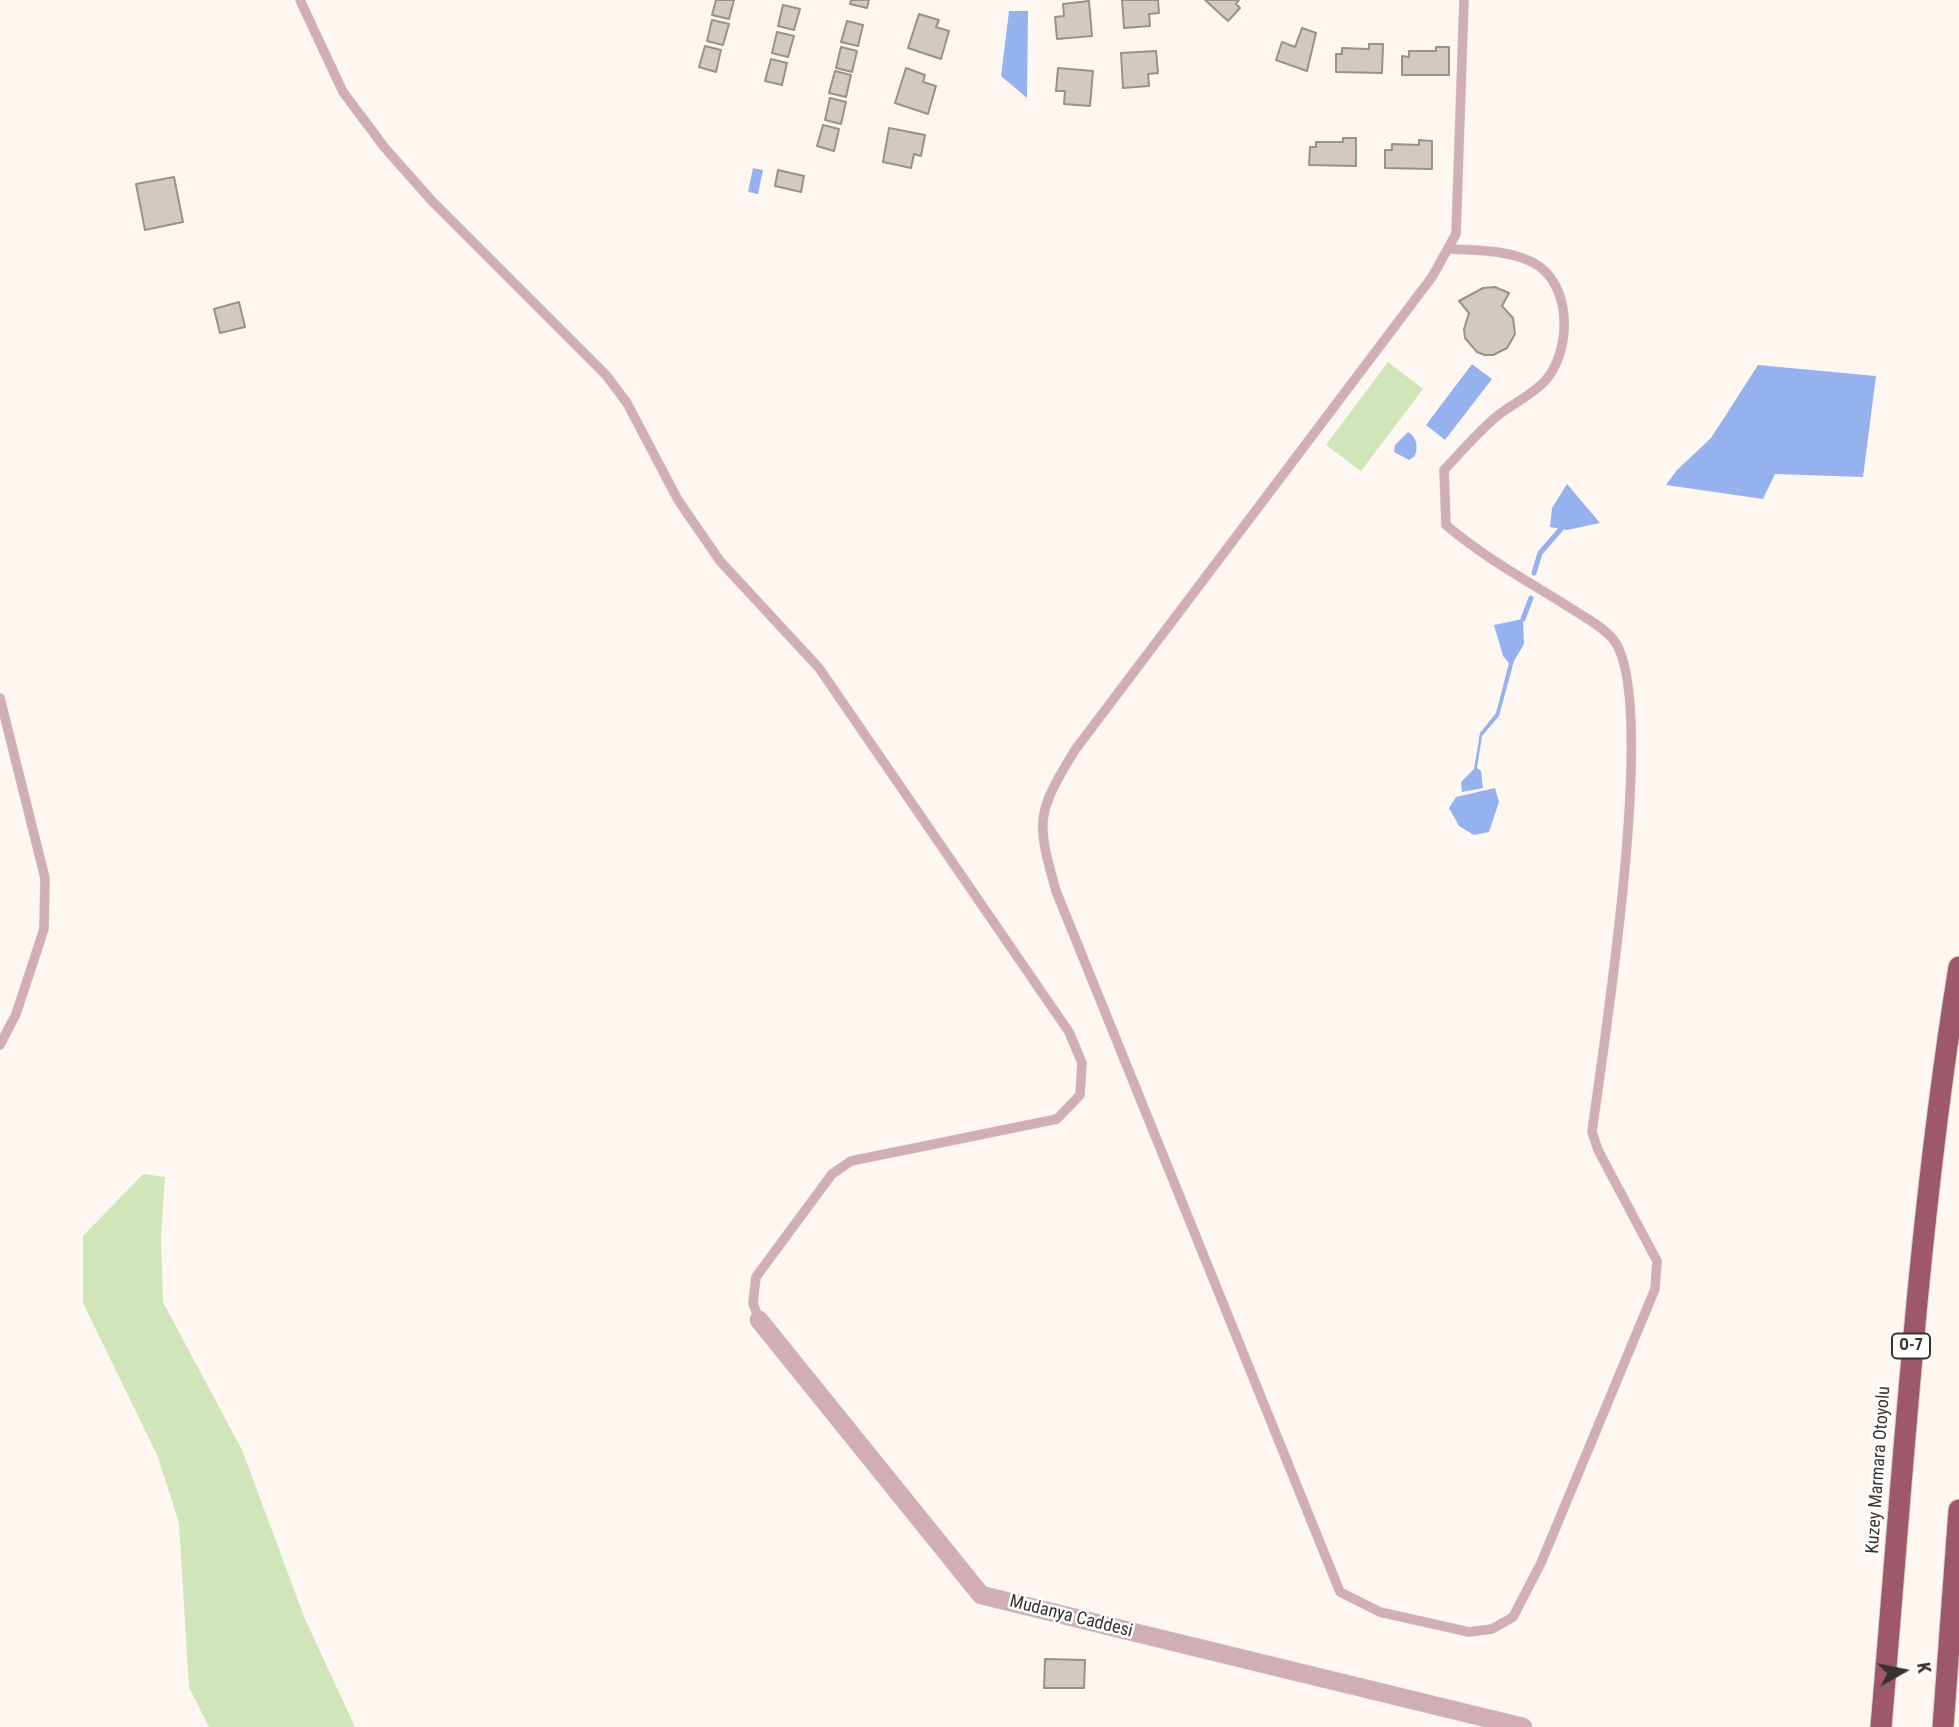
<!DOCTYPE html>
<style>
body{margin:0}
#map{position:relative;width:1959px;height:1727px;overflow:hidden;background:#fef6f1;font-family:"Roboto Condensed",sans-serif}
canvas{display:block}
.north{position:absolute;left:1868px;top:1636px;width:70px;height:70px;-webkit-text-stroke:5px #fff;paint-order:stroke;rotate:81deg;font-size:19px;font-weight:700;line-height:28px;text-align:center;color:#373331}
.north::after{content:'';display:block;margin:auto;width:24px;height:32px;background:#373331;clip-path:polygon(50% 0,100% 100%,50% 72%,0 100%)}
</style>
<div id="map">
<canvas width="1959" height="1727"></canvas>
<div class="north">K</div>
</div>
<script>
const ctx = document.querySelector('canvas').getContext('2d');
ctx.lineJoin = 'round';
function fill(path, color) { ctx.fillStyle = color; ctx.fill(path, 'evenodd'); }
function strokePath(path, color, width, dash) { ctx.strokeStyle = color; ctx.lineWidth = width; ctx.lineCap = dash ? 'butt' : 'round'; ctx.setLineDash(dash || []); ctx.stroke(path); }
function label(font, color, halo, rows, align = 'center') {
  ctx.font = font + ' "Roboto Condensed",sans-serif'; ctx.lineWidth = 5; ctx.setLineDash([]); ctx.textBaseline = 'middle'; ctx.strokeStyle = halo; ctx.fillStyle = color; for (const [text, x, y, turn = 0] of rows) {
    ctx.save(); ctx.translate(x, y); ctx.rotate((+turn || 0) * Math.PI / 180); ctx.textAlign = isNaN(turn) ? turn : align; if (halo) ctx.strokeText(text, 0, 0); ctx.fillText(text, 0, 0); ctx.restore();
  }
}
const green = new Path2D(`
 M1388,362L1423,389L1361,471L1326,445Z
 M143,1174L165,1177L161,1237L163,1302L242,1450L305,1619L355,1727H209L189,1687L179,1523L158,1457L83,1303V1236Z`);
const water = new Path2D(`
 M1009,11H1028L1027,98L1001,76Z
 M753,168L763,170L758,194L748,192Z
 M1472,364L1492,379L1445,440L1426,425Z
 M1758,365L1876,376L1863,477L1775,474L1763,499L1666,485L1677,470L1711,438Z
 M1408,432C1417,437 1418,447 1415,456L1409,460L1394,452L1395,445Z
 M1567,484L1600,523L1567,530L1550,527L1552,508Z
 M1523,619L1524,644L1514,661L1499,716L1482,736L1477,768L1481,771L1483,788L1462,792L1461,782L1474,769L1480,733L1496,713L1509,663L1503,656L1494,625Z
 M1495,788L1499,802L1489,832L1474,835L1459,826L1449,808L1456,797Z`);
const stream = new Path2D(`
 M1534,573L1540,553L1561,529
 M1523,619L1531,598`);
const building = new Path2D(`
 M716,0H734L729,19L712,15Z
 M851,0H869L867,8L850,4Z
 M1122,0H1158L1159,13L1149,14L1150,26L1124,28Z
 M1205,0H1239L1236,4L1240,8L1228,21Z
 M1089,1L1092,36L1057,39L1055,17L1064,16L1063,4Z
 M783,5L800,9L794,30L778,26Z
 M919,14L939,20L936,27L949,31L941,59L908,48Z
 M712,20L729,24L723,45L707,41Z
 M847,21L863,25L858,46L841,42Z
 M1302,28L1316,33L1307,71L1276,60L1282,42L1295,47Z
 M777,32L794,36L788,57L772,53Z
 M1369,44H1383L1382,73L1336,72V54H1342V48L1369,49Z
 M705,46L721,50L716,72L699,67Z
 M841,47L857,51L852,72L836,68Z
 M1436,47H1449V75H1402V56L1409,57V51H1436Z
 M1156,51L1158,73L1148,74L1149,86L1123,88L1121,53Z
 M771,59L787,63L782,85L765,81Z
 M906,68L925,75L923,82L936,86L928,114L895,103Z
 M1058,68L1093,71L1090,106L1064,104L1065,91H1056Z
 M835,71L851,75L846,97L829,93Z
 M830,98L846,102L841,124L825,120Z
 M823,125L839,129L834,151L817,146Z
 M889,128L925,135L921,156L914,154L911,168L883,162Z
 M1343,138H1356V166L1309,165L1310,147H1316V142H1343Z
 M1419,140L1432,141V169L1385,168V150H1392V144L1419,145Z
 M778,170L804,176L801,192L775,186Z
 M174,177L183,222L145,230L136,184Z
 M1495,287L1509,293L1502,306L1513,318L1515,334L1507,348L1493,355H1485L1477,352L1465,338L1464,329L1469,313L1459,301L1483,288Z
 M239,302L245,327L220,333L214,309Z
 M1045,1659L1085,1660L1084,1688H1044Z`);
const lane = new Path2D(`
 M300,0L343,92L385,148L431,200L606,375L627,403L678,500L720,561L819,668L1069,1032L1082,1063L1080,1095L1057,1119L851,1161L832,1174L756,1277L753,1303L759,1320
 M1448,249C1475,250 1507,250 1532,262C1573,282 1572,351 1545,381C1532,395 1512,404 1497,416C1478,432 1461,452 1444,470L1446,525C1481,555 1522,578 1561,602C1577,613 1600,624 1613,639C1660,697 1603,1047 1592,1132L1598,1150L1657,1261L1655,1289L1541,1563L1513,1617L1492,1629L1469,1632L1380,1612L1340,1592L1056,891C1036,820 1036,814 1075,750L1432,277L1456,234L1464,0
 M0,698L45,878L44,929L16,1014L0,1045`);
const street = new Path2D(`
 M759,1320L981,1595L1523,1727`);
const highway = new Path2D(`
 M1881,1727C1903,1473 1918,1219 1959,967
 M1943,1727L1959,1510`);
const shields = [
 [1911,1346,38]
];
const shieldNames = [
 ["O-7",1911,1346]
];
const streetNames = [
 ["Kuzey Marmara Otoyolu",1879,1470,-86],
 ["Mudanya Caddesi",1071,1617,14]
];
fill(green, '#d0e5b9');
fill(water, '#96b2ee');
strokePath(stream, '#96b2ee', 5);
fill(building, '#d3c9c4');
strokePath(building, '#9a908c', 2);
strokePath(lane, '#dad3ce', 10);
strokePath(street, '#dad3ce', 19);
strokePath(highway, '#dad3ce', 23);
strokePath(lane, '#d1aeb5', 9);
strokePath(street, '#d1aeb5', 18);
strokePath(highway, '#9d596a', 21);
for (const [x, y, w] of shields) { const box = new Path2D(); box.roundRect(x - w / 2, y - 12.5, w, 25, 5); ctx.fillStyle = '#fff'; ctx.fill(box); strokePath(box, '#373331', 2); }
label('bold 16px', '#373331', null, shieldNames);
label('18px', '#373331', '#fff', streetNames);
</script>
